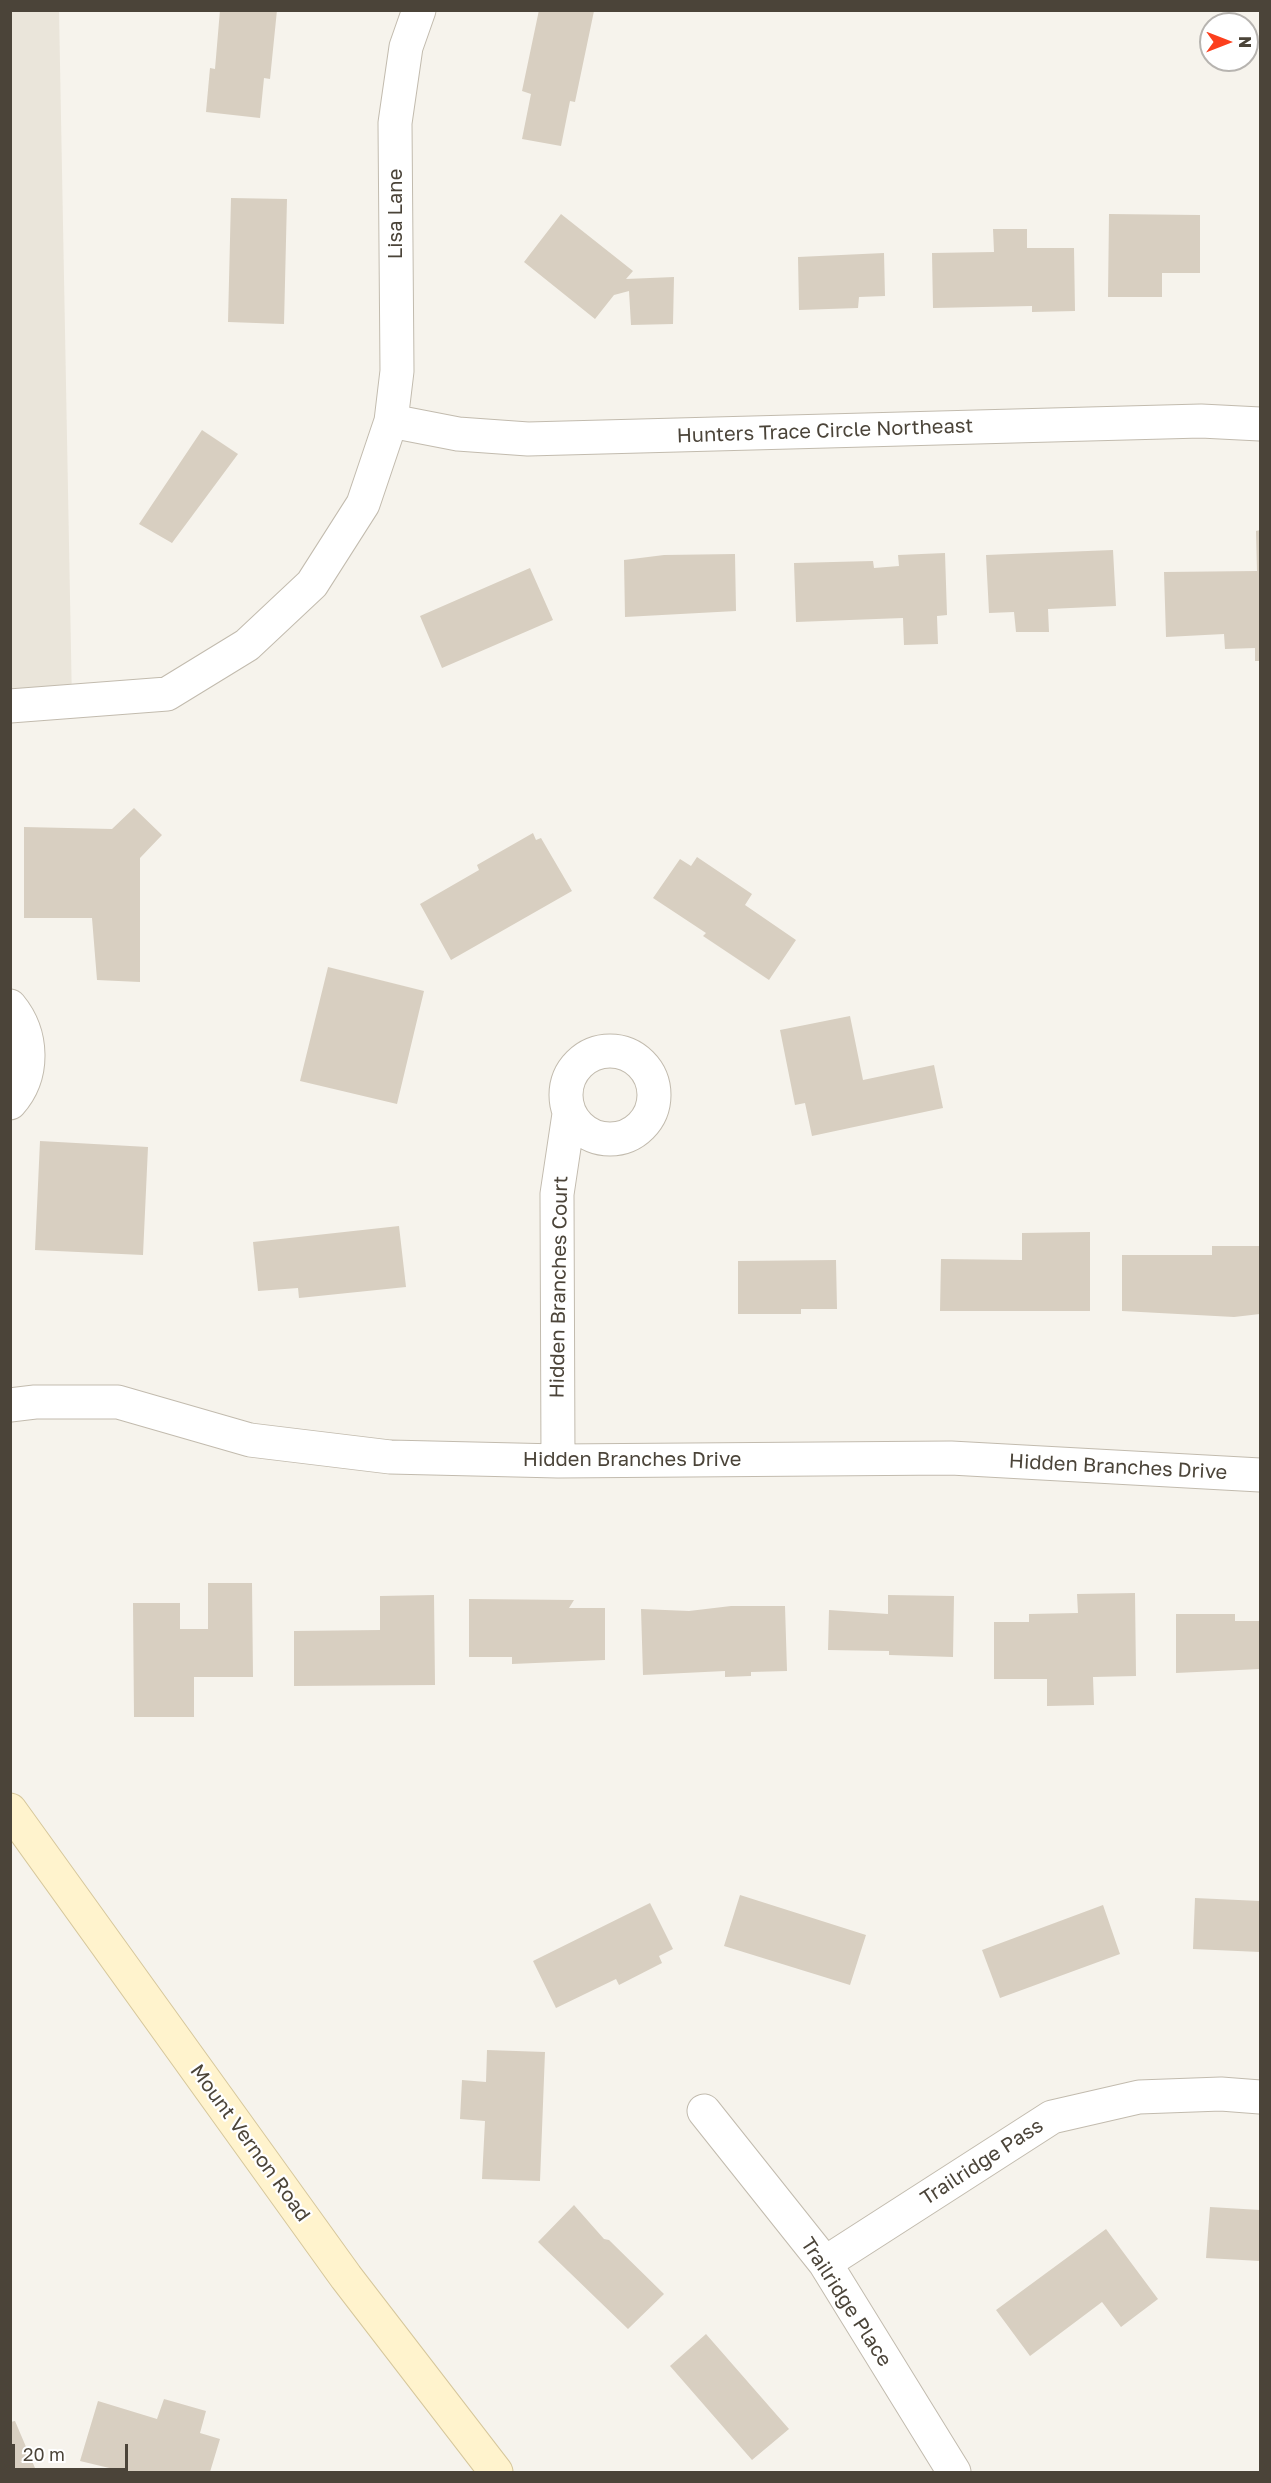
<!DOCTYPE html>
<style>
body{margin:0}
#map{position:relative;width:1271px;height:2483px;overflow:hidden;background:#f6f3ec;font-family:"Golos Text",sans-serif}
canvas{display:block}
.frame{position:absolute;inset:0;border:12px solid #4b4439;pointer-events:none}
.north{position:absolute;left:1199px;top:12px;width:60px;height:60px;box-sizing:border-box;background:#fff;border:2px solid #b7b4b0;border-radius:50%;rotate:90deg;font-size:16px;font-weight:700;line-height:24px;text-align:center;color:#4b4439}
.north::after{content:'';display:block;margin:auto;width:21px;height:27px;background:#fc3f1d;clip-path:polygon(50% 0,100% 100%,50% 72%,0 100%)}
.scale{position:absolute;left:12px;top:2444px;width:116px;height:27px;box-sizing:border-box;border:3px solid #4b4439;border-top:0;padding-left:8px;font-size:18px;line-height:21px;white-space:nowrap;color:#4b4439;-webkit-text-stroke:4px #fff;paint-order:stroke}
</style>
<div id="map">
<canvas width="1271" height="2483"></canvas>
<div class="frame"></div>
<div class="north">N</div>
<div class="scale">20 m</div>
</div>
<script>
const ctx = document.querySelector('canvas').getContext('2d');
ctx.lineJoin = 'round';
function fill(path, color) { ctx.fillStyle = color; ctx.fill(path, 'evenodd'); }
function strokePath(path, color, width, dash) { ctx.strokeStyle = color; ctx.lineWidth = width; ctx.lineCap = dash ? 'butt' : 'round'; ctx.setLineDash(dash || []); ctx.stroke(path); }
function label(font, color, halo, rows, align = 'center') {
  ctx.font = font + ' "Golos Text",sans-serif'; ctx.lineWidth = 4.5; ctx.setLineDash([]); ctx.textBaseline = 'middle'; ctx.strokeStyle = halo; ctx.fillStyle = color; for (const [text, x, y, turn = 0] of rows) {
    ctx.save(); ctx.translate(x, y); ctx.rotate((+turn || 0) * Math.PI / 180); ctx.textAlign = isNaN(turn) ? turn : align; if (halo) ctx.strokeText(text, 0, 0); ctx.fillText(text, 0, 0); ctx.restore();
  }
}
const residential = new Path2D(`
 M10,11H59L72,704H11Z`);
const building = new Path2D(`
 M220,10H277L270,79L264,78L260,118L206,112L210,68L215,69Z
 M539,10L594,11L575,102L570,101L561,146L522,139L531,94L522,91Z
 M231,198L287,199L284,324L228,322Z
 M561,214L633,271L626,279L674,277L673,324L631,325L629,291L614,295L595,319L524,262Z
 M1109,214L1200,215V273H1162V297H1108Z
 M993,229H1027V248H1074L1075,311L1032,312V306L933,308L932,253L994,252Z
 M884,253L885,296L859,297L858,308L799,310L798,257Z
 M202,430L238,454L172,543L139,524Z
 M1260,530V661H1255V648L1225,649L1224,634L1166,637L1164,572L1257,571L1256,531Z
 M1113,550L1116,606L1048,609L1049,632H1016L1014,612L989,613L986,555Z
 M945,553L947,615L937,616L938,644L904,645L903,618L796,622L794,563L873,561L874,568L899,566L898,555Z
 M735,554L736,611L625,617L624,560L664,555Z
 M530,568L553,620L442,668L420,616Z
 M134,808L162,835L140,858V982L97,980L92,918H24V827L112,829Z
 M533,833L536,840L541,838L572,891L451,960L420,904L479,870L477,865Z
 M697,857L752,894L745,905L796,940L769,980L703,936L706,933L653,898L680,859L691,866Z
 M328,967L424,991L397,1104L300,1081Z
 M850,1016L863,1080L934,1065L943,1108L812,1136L805,1103L795,1105L780,1030Z
 M40,1141L148,1147L143,1255L35,1250Z
 M399,1226L406,1287L299,1298L298,1288L258,1291L253,1242Z
 M1090,1232V1311H940L941,1259L1022,1260V1233Z
 M1212,1246H1260V1314L1234,1317L1122,1311V1255H1212Z
 M836,1260L837,1309H801V1314H738V1261Z
 M208,1583H252L253,1677H194V1717H134L133,1603H180V1629H208Z
 M1135,1593L1136,1676L1093,1677L1094,1705L1047,1706V1679H994V1622H1029V1614L1078,1613L1077,1594Z
 M434,1595L435,1685L294,1686V1631L380,1630V1596Z
 M888,1595L954,1596L953,1657L889,1655V1651L828,1650L829,1610L888,1614Z
 M469,1599L574,1600L569,1608H605V1660L512,1664V1657H469Z
 M731,1606H785L787,1671L751,1672V1676L725,1677V1671L643,1675L641,1609L689,1611Z
 M1176,1614H1235V1621H1260V1669L1176,1673Z
 M740,1895L866,1935L850,1985L724,1946Z
 M1195,1898L1260,1901V1952L1193,1949Z
 M650,1903L673,1949L659,1956L662,1963L619,1985L616,1979L556,2008L533,1961Z
 M1103,1905L1120,1954L1000,1998L982,1950Z
 M487,2050L545,2052L540,2181L482,2179L485,2121L460,2119L462,2080L486,2082Z
 M574,2205L604,2239L609,2240L664,2294L628,2329L538,2242Z
 M1210,2207L1260,2210V2261L1206,2258Z
 M1106,2229L1158,2299L1121,2327L1102,2302L1030,2356L996,2310Z
 M706,2334L789,2429L752,2460L670,2366Z
 M164,2399L206,2411L200,2433L220,2439L210,2472H126L80,2461L98,2401L157,2419Z
 M15,2421L35,2468L24,2472H10V2422Z`);
const street = new Path2D(`
 M391,421L458,434L528,439L1201,421L1260,424
 M10,706L167,694L247,645L312,584L363,504L391,421L397,371L395,123L406,47L419,10
 M10,1006C33,1034 35,1075 10,1103
 M566 1095a44 44 0 1 1 88 0a44 44 0 1 1-88 0Z
 M10,1405L35,1402H118L250,1440L390,1457L558,1461L951,1458L1260,1475
 M558,1461L557,1194L569,1114
 M704,2111L825,2263L954,2472
 M825,2263L1052,2117L1139,2097L1221,2094L1260,2097`);
const secondary = new Path2D(`
 M10,1810L346,2277L496,2472`);
const streetNames = [
 ["Lisa Lane",396,214,-90],
 ["Hunters Trace Circle Northeast",825,431,-2],
 ["Hidden Branches Court",559,1287,-89],
 ["Hidden Branches Drive",632,1460],
 ["Hidden Branches Drive",1118,1467,3],
 ["Mount Vernon Road",250,2143,54],
 ["Trailridge Pass",982,2162,-33],
 ["Trailridge Place",846,2302,57]
];
fill(residential, '#eae5da');
fill(building, '#d8cfc1');
strokePath(street, '#c2bbae', 35);
strokePath(secondary, '#d6c79b', 35);
strokePath(street, '#fff', 33);
strokePath(secondary, '#fff3cd', 33);
label('20px', '#4b4439', '#fff', streetNames);
</script>
